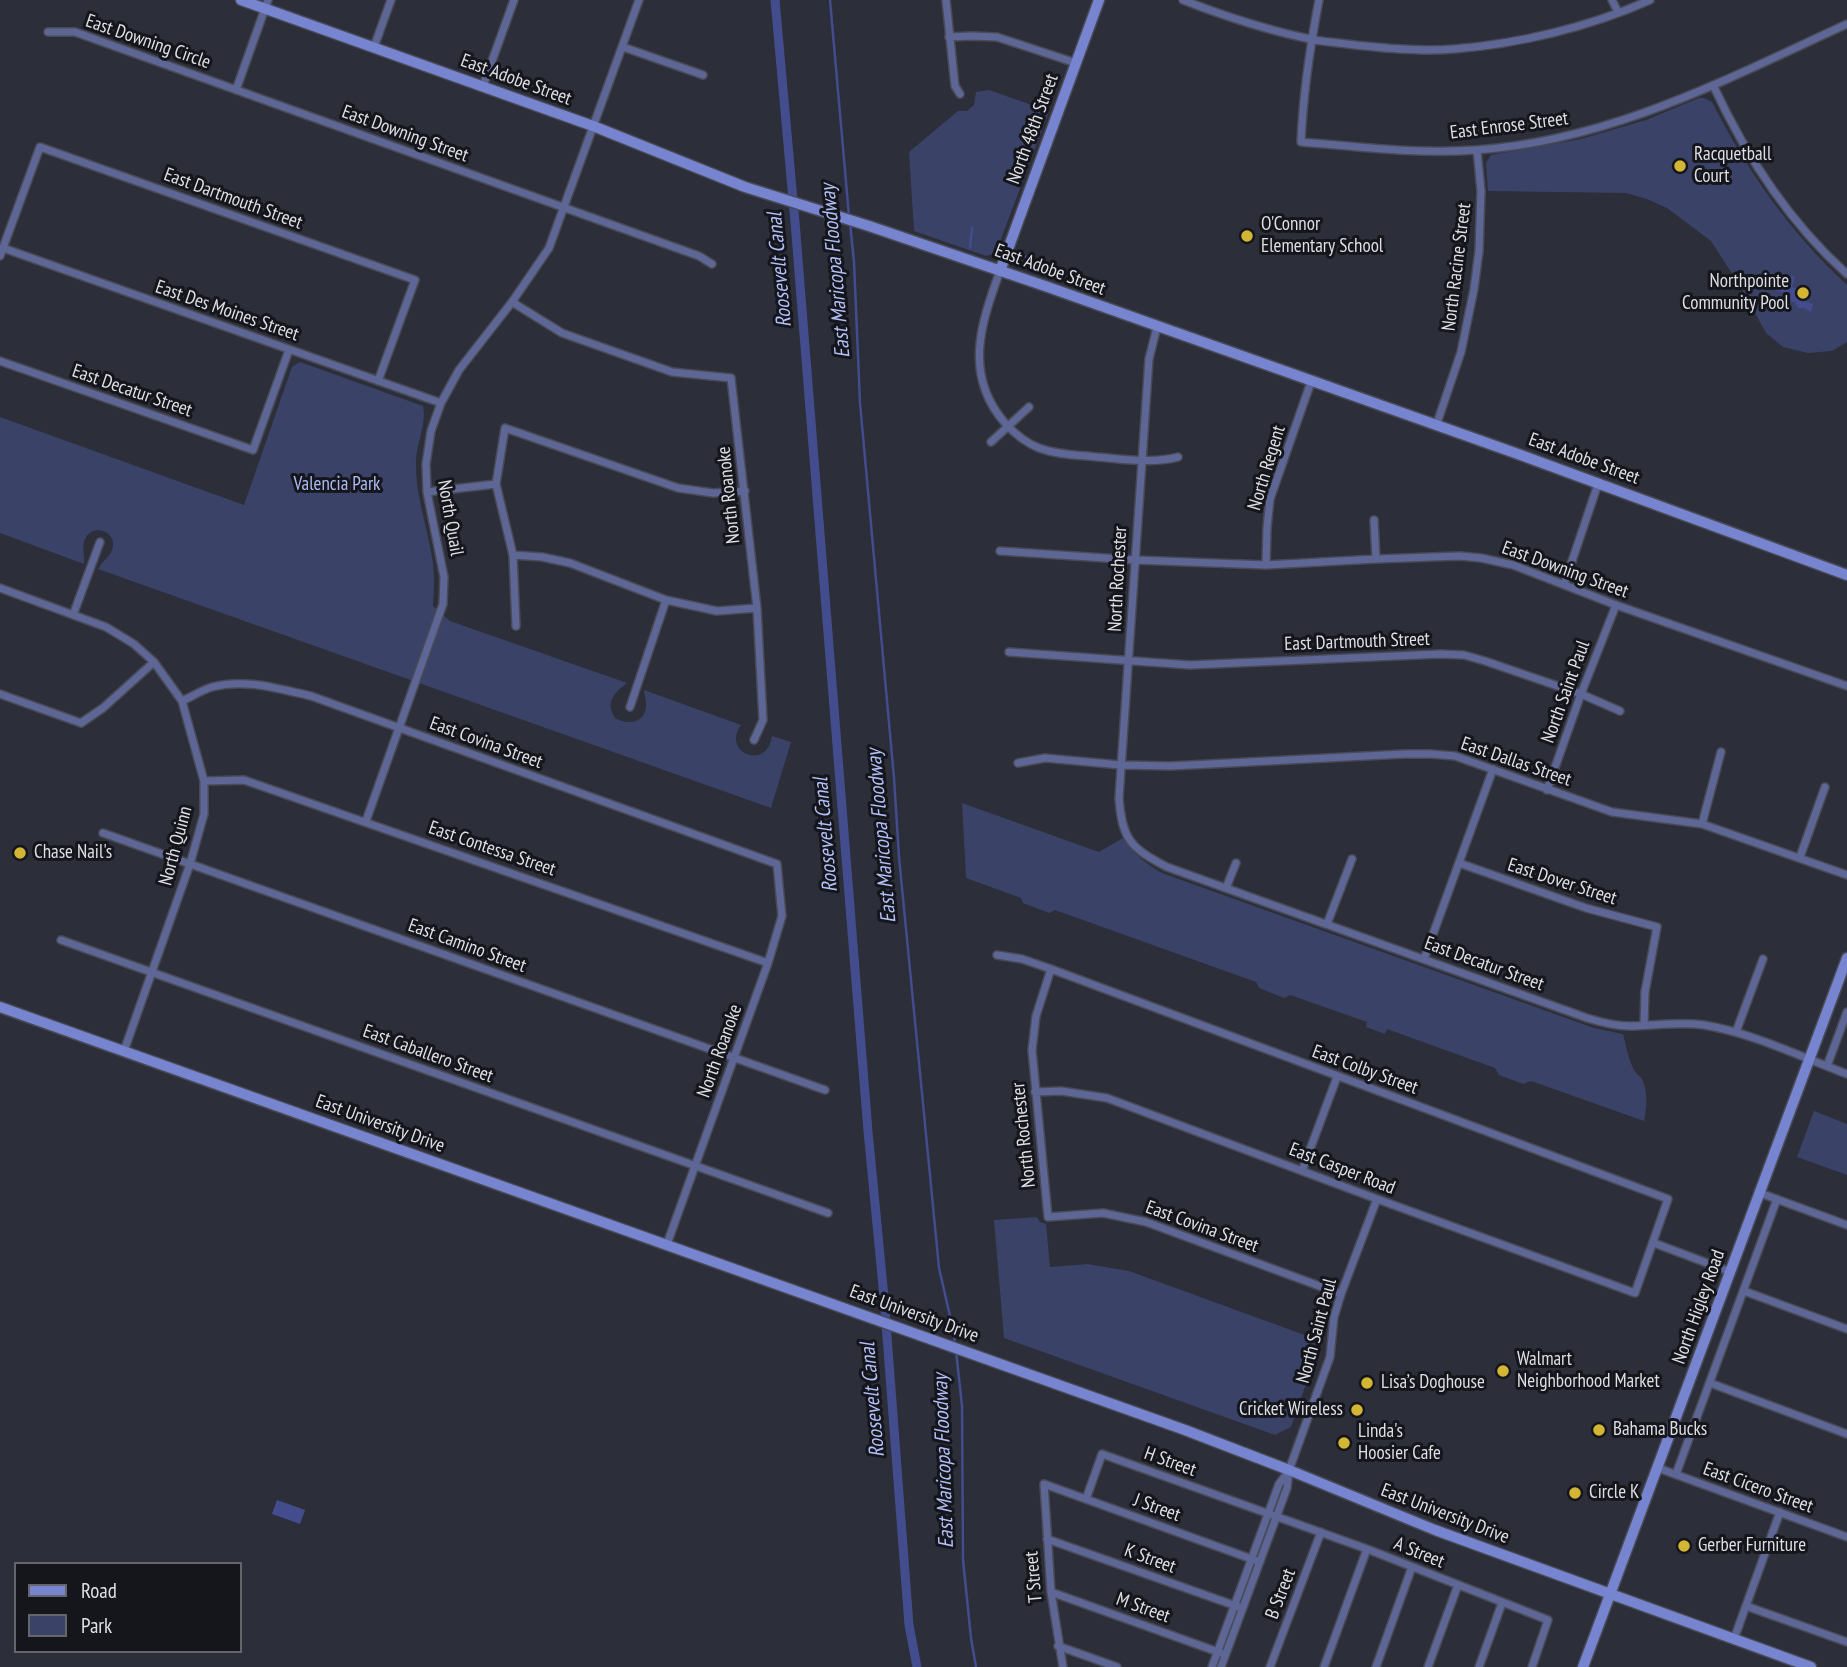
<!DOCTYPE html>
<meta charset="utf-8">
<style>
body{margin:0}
#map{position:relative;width:1847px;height:1667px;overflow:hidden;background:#2c2e39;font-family:"PT Sans Narrow",sans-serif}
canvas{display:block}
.legend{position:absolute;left:14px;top:1562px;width:228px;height:91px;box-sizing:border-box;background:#15161b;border:2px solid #65666c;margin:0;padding:9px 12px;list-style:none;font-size:21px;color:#dedfe6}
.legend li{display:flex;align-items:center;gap:14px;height:35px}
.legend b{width:35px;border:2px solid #65666c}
</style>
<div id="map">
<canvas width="1847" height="1667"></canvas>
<ul class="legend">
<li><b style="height:9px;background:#7784cf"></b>Road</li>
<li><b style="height:19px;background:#3a4268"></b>Park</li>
</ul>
</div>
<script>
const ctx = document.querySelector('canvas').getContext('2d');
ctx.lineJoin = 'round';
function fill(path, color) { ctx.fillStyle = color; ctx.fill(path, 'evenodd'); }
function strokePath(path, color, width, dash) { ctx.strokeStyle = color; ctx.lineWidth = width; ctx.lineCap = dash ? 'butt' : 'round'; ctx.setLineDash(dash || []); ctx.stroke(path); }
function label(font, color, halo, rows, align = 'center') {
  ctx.font = font + ' "PT Sans Narrow",sans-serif'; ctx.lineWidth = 6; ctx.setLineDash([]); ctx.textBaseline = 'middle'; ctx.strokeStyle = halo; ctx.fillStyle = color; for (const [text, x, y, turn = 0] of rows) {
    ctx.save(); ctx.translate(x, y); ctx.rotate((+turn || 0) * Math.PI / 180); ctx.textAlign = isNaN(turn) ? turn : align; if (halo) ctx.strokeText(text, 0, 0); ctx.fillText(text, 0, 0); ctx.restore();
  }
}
const green = new Path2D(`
 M989,90L1049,111L998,247L996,253L986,256L914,231L909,152L958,111H967L974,105L976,92Z
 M1699,98H1704L1712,102C1748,172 1789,231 1847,285V342L1832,351L1808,353L1783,347L1766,333L1742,289L1711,241L1667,208L1647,199L1626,193L1488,191L1486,163L1491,155L1581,139L1646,120Z
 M300,362L423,406C427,425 415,446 416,465C416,497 427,526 432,557C435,574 434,590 433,606L450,621L627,683C614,693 605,702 615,718C627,725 644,724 646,707C647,701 644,695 644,690L741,725C721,752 767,772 772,736L791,742L771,808L98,569C102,561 112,556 113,546C115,531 94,524 86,537C81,545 85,555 84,564L0,533V417L244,505L292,367Z
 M962,803L1099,852L1123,838C1134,854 1146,864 1162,873L1594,1028L1623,1034C1626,1045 1628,1057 1633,1068C1635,1074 1640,1075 1643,1081C1648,1094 1647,1108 1644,1121L1531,1081L1523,1084L1499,1075L1495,1068L1387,1029L1385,1034L1366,1027L1367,1022L1290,995L1284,998L1259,988L1256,982L1055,910L1049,913L1023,903L1021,898L966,878Z
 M1814,1111L1847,1124V1175L1797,1157Z
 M1037,1217L1040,1222L1046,1224L1050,1267L1088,1264L1129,1271L1321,1341L1291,1427L1275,1435L1004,1338L994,1220Z`);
const water = new Path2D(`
 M1786,274L1795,277L1792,287L1799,290L1796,298L1813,304L1811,312L1804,308H1798L1794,301L1792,302L1789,298L1790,296L1789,294L1769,289L1771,281L1774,280L1775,282L1781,284Z
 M277,1500L305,1510L300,1524L272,1514Z`);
const stream = new Path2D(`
 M830,0L849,216
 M850,223L854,262L860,403L894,778L899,857L939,1268L953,1329L955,1345
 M970,248L972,228
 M1015,254L1031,258
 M956,1351L962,1406L963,1560L971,1638L976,1667`);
const canal = new Path2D(`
 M775,0L795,222L868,1131L884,1297L909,1625L917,1667`);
const street = new Path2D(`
 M946,0L955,86L960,94
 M1183,0C1224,16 1267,30 1310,39C1322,42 1335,42 1347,44C1380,48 1420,52 1454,49C1518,44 1590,27 1650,0
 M1319,0C1310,47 1303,94 1301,142C1359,147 1418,154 1476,150C1610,141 1727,79 1847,24
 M1612,0L1618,12
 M48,32H75L699,256L712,264
 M949,37L972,36L997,37L1076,63
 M374,47L391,0
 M623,47L703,75
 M1713,85C1745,154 1790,223 1847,274
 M483,86L514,0
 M236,90L268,0
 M3,248L441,403
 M0,256L40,147L415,280L378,381
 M1000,271C981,323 963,375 1005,423C1014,433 1026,443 1039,448C1058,455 1078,455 1097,457C1124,459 1151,464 1178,457
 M512,302L562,333L672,372L731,378L757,608L763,720L754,740
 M1157,327L1149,359L1119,798C1122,840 1131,848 1167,867L1587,1018C1600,1022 1614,1026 1629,1026C1654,1026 1679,1021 1704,1025C1753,1033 1801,1057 1847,1074
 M0,361L253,450L289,350
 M1436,426L1461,352L1474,289L1479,251L1481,191L1477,150
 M991,442L1029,407
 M427,492L496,484
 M1374,520L1376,559
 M1000,551L1135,560L1266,565L1376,559L1460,556L1481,558L1513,565L1616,605L1847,686
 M513,555L542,557L570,563L666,600L717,611L757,608
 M1266,565L1267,528L1270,499L1311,382
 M1564,585L1598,484
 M0,588L106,627L134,644L154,662
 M73,615L100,542
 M516,626L513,555L496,484L505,428L678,488L713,493L745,491
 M1009,652L1190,665L1441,654L1464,655L1485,661L1581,694L1620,711
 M0,694L81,723L103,708L154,662L182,701L204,781V814L190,864L124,1051
 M182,701C191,697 202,690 212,687C246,678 279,689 311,696L777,864L782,916L768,963L667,1244
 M630,707L666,600
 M1018,763L1045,758L1121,765L1171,766L1404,754H1431L1455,756L1612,812L1702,824L1847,875
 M204,781L244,780L768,963
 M1547,790L1581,694L1616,605
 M366,821L443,604L444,577L427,492L426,464L431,431L441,403L459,370L512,302L549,248L639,0
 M1702,824L1721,752
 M103,833L825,1090
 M1800,857L1825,787
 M1459,863L1586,908L1657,927L1645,992L1644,1025
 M1226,888L1236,863
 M1327,924L1352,859
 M61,940L828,1213
 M997,955L1022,959L1051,969L1668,1199L1635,1293L1377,1199L1107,1098L1061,1091L1035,1092
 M1424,959L1493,769
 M1051,969L1036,1016L1032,1050L1048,1217L1103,1213L1146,1222L1341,1294
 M1736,1032L1763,959
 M1827,1066L1847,1012
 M1302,1171L1337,1077
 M1760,1193L1847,1225
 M1654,1243L1731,1272
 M1744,1291L1847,1329
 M1710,1383L1847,1434
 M1658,1468L1847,1537
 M1676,1474L1777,1199
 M1086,1499L1102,1454L1367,1549L1548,1620L1532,1667
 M1047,1539L1239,1607
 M1051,1592L1221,1653
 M1746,1606L1847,1642
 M1734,1639L1780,1512
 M1058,1646L1117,1667
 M1063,1667L1051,1592L1044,1484L1260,1562
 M1212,1667L1279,1484L1289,1471
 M1221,1667L1287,1488L1289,1470L1330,1357L1334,1317L1341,1294L1377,1199
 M1270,1667L1321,1532
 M1324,1667L1367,1549
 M1376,1667L1412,1567
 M1428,1667L1458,1585
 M1479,1667L1502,1603`);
const secondary = new Path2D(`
 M241,0L593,126L745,187L869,226L1045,286L1518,454L1847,575
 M1000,271L1099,0
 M0,1007L1185,1430L1289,1470L1435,1530L1811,1667
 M1583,1667L1847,958`);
const markers = [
 [1680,166,7,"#d4b635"],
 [1247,236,7,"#d4b635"],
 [1803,293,7,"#d4b635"],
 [20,853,7,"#d4b635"],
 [1503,1371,7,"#d4b635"],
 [1367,1383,7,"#d4b635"],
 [1357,1410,7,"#d4b635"],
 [1599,1430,7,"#d4b635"],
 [1344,1443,7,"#d4b635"],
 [1575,1493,7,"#d4b635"],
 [1684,1546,7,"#d4b635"]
];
const streetNames = [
 ["East Downing Circle",148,42,19],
 ["East Adobe Street",516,80,20],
 ["East Enrose Street",1509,126,-7],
 ["North 48th Street",1033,129,-70],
 ["East Downing Street",405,134,20],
 ["East Dartmouth Street",233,199,20],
 ["North Racine Street",1457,267,-83],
 ["East Adobe Street",1050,270,20],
 ["East Des Moines Street",227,311,19],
 ["East Decatur Street",132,391,19],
 ["East Adobe Street",1584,459,20],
 ["North Regent",1267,468,-73],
 ["North Roanoke",729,495,-96],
 ["North Quail",450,518,80],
 ["East Downing Street",1565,570,20],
 ["North Rochester",1118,579,-87],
 ["East Dartmouth Street",1357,642,-2],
 ["North Saint Paul",1566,692,-70],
 ["East Covina Street",486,743,20],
 ["East Dallas Street",1516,762,19],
 ["North Quinn",176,846,-75],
 ["East Contessa Street",492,849,19],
 ["East Dover Street",1562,882,18],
 ["East Camino Street",467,946,20],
 ["East Decatur Street",1484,964,20],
 ["North Roanoke",720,1051,-70],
 ["East Caballero Street",428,1054,20],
 ["East Colby Street",1365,1070,20],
 ["East University Drive",380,1124,20],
 ["North Rochester",1024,1135,-96],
 ["East Casper Road",1342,1169,21],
 ["East Covina Street",1202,1227,20],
 ["North Higley Road",1699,1307,-70],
 ["East University Drive",914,1314,20],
 ["North Saint Paul",1317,1331,-75],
 ["H Street",1170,1462,20],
 ["East Cicero Street",1758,1488,20],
 ["J Street",1157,1508,20],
 ["East University Drive",1445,1514,21],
 ["A Street",1419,1553,22],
 ["K Street",1150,1559,20],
 ["T Street",1034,1577,-95],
 ["B Street",1281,1594,-69],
 ["M Street",1143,1608,20]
];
const poiNames = [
 ["Racquetball",1694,155],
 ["Court",1694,177],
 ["O'Connor",1261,225],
 ["Elementary School",1261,247],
 ["Northpointe",1789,282,"right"],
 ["Community Pool",1789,304,"right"],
 ["Chase Nail's",34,853],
 ["Walmart",1517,1360],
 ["Neighborhood Market",1517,1382],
 ["Lisa’s Doghouse",1381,1383],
 ["Cricket Wireless",1343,1410,"right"],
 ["Bahama Bucks",1613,1430],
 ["Linda's",1358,1432],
 ["Hoosier Cafe",1358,1454],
 ["Circle K",1589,1493],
 ["Gerber Furniture",1698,1546]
];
const parkNames = [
 ["Valencia Park",337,485]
];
const waterNames = [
 ["Roosevelt Canal",780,270,-95],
 ["East Maricopa Floodway",836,271,-95],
 ["Roosevelt Canal",826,835,-95],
 ["East Maricopa Floodway",882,836,-95],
 ["Roosevelt Canal",873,1400,-95],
 ["East Maricopa Floodway",944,1461,-92]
];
fill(green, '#3a4268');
fill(water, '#434d8e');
strokePath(stream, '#434d8e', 2.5);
strokePath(canal, '#434d8e', 9);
strokePath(street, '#484a55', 10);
strokePath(secondary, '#484a55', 13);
strokePath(street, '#5d6695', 7);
strokePath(secondary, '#7784cf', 10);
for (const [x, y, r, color] of markers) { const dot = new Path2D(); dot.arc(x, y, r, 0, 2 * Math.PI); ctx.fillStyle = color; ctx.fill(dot); strokePath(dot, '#15161b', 2.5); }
label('19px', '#dedfe6', '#15161b', streetNames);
label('19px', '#dedfe6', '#15161b', poiNames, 'left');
label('19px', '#aebaf3', '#15161b', parkNames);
label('italic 21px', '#b2bff8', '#15161b', waterNames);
</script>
